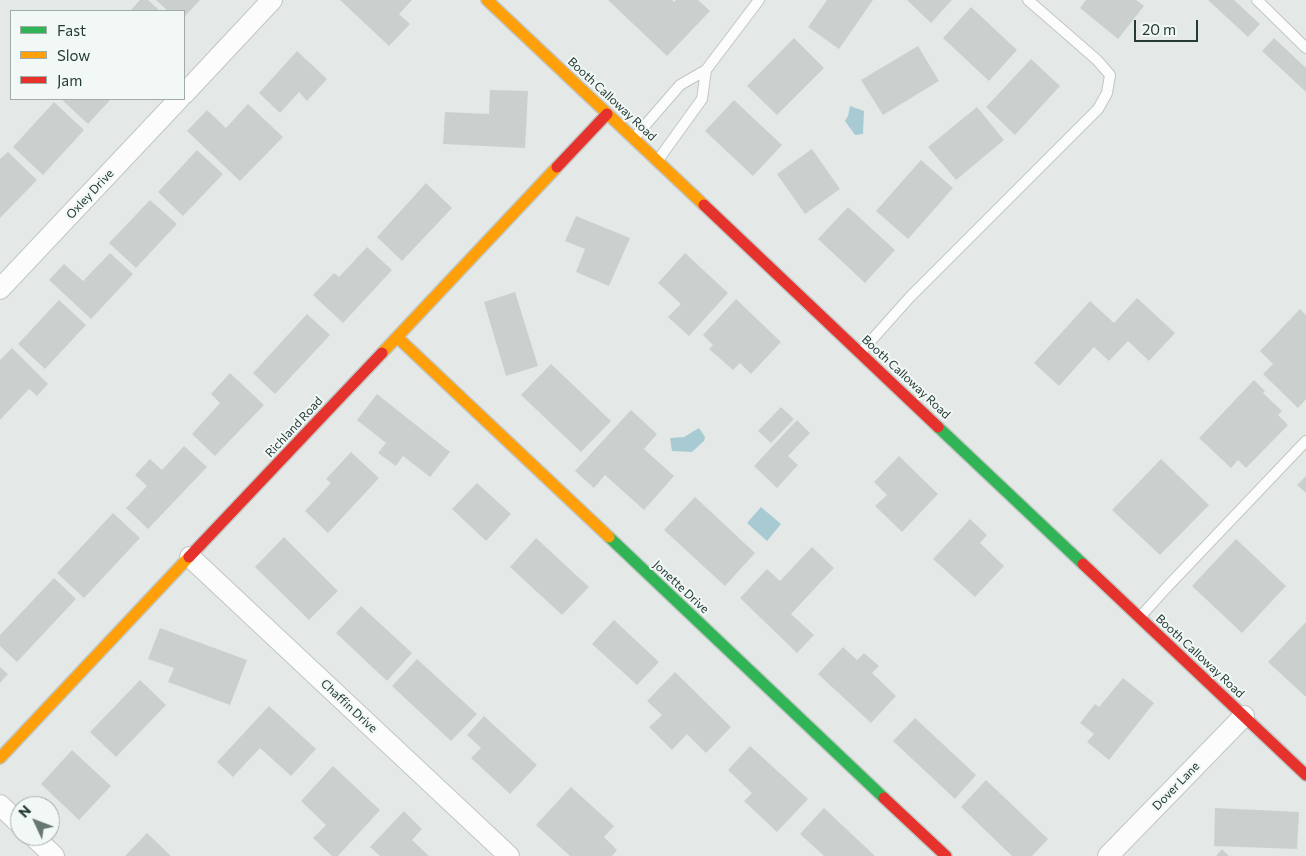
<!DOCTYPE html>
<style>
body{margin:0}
#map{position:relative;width:1306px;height:856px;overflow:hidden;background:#e4e9e7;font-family:Commissioner,sans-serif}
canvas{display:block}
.legend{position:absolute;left:10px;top:10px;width:175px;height:90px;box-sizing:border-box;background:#f2f8f5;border:1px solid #a0aca8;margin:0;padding:6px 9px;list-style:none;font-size:15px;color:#243a35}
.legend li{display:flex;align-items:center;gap:10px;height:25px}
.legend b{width:25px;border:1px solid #a0aca8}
.north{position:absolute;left:10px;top:796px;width:50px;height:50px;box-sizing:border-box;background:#f2f8f5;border:1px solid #a0aca8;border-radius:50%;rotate:313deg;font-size:14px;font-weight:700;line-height:20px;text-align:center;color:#243a35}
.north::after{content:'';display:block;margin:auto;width:18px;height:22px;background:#677773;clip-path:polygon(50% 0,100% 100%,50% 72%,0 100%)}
.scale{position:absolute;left:1134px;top:20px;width:64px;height:22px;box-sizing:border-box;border:2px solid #243a35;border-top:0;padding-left:6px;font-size:15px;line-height:18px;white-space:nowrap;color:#243a35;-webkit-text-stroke:4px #f2f8f5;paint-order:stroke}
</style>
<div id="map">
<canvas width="1306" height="856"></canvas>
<ul class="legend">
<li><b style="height:6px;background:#30b455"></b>Fast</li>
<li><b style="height:6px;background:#ff9f0a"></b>Slow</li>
<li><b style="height:6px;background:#e5322d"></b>Jam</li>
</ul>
<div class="north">N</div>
<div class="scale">20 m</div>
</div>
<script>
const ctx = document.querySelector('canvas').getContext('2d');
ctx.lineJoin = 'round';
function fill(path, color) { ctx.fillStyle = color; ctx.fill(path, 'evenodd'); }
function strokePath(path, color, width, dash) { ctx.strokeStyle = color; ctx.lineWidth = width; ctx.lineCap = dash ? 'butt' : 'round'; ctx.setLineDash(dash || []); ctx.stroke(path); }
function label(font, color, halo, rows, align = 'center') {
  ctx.font = font + ' Commissioner,sans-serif'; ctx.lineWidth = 4; ctx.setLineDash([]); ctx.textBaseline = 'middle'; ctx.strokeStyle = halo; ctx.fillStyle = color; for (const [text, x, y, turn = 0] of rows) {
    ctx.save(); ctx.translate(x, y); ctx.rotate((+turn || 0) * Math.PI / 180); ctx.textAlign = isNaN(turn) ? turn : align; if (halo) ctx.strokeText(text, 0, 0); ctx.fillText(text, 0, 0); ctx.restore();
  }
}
const water = new Path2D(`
 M850,106L864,111L863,134L855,135L845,121L848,116Z
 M699,428L705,437L704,441L692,452L672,451L670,438L684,437Z
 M761,507L781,524L767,541L747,523Z`);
const building = new Path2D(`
 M140,0H148L160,11H130Z
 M156,0H200L184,17V11H168Z
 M340,0H412L399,14L410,24L389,46Z
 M608,0H672L674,2L676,0H698L710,11L667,56Z
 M827,0H873L839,49L808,27Z
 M907,0H952L931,23Z
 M1086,0H1136L1144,6L1118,39L1080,8Z
 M1208,0H1234L1260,24L1248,37Z
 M971,7L1017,50L989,81L943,38Z
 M794,38L824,68L777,115L747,86Z
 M1274,38L1306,68V92L1262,51Z
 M918,46L939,81L883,115L861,80Z
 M297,51L327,79L307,101L299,92L280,113L259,93Z
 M1031,59L1060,86L1015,135L986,107Z
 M490,90L528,91L525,148L443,144L445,112L489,114Z
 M61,99H111L88,124Z
 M734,100L782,145L753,176L705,131Z
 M54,102L84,130L43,175L13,147Z
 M248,104L283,137L240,181L187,131L207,110L226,128Z
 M977,107L1004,140L956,180L928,147Z
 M812,149L840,189L805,214L777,174Z
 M197,150L223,174L183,216L158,192Z
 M8,152L37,180L0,218V159Z
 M921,160L953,188L908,239L876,211Z
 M426,183L452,208L402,261L377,237Z
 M150,200L177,224L136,268L109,243Z
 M848,207L895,250L865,283L818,239Z
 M576,216L630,238L609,286L576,272L585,249L565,241Z
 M367,247L392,270L343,323L313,295L334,273L339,277Z
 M110,253L133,274L91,319L49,280L64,264L83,281Z
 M685,253L728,293L689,336L668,317L681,304L658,283Z
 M515,292L538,366L506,376L484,302Z
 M1137,298L1175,333L1149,361L1128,341L1109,361L1094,347L1059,386L1034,363L1090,301L1114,323Z
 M736,299L781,342L751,374L740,363L733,370L709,349L713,345L703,335Z
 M59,300L86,325L45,369L18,344Z
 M1300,309L1306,315V399L1298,408L1263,374L1273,364L1260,351Z
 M307,314L330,335L275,394L253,373Z
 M12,348L48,384L37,396L29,389L0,420V360Z
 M551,364L611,421L581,452L521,395Z
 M230,373L264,405L215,456L192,434L220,403L211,394Z
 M1254,380L1265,391L1263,393L1282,411L1278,415L1288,425L1246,468L1238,460L1231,468L1199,438Z
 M377,394L450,452L430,477L403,456L396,466L378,453L386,443L357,420Z
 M781,407L794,419L771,443L758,431Z
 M631,410L657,434L644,449L674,476L644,510L605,475L594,488L575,471Z
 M797,420L810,433L788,456L798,465L777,488L754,466Z
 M184,446L207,467L148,529L126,508L147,486L135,475L150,459L162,470Z
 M351,452L379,478L328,533L305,511L331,483L326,479Z
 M899,456L938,494L902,532L875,506L887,495L874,482Z
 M1161,459L1209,505L1160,555L1112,510Z
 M1306,476V493L1297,485Z
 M477,483L511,514L486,541L452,509Z
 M695,497L755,553L725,586L664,530Z
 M113,513L140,538L84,598L57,573Z
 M970,519L987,535L980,543L1004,566L975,597L933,559Z
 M284,537L338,591L309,620L255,567Z
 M536,538L589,587L562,615L510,567Z
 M1236,539L1286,586L1242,633L1192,586Z
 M812,547L834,568L791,614L814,635L797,653L740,598L767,569L780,581Z
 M54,578L76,599L17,662L0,646V635Z
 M361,606L412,653L387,681L336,633Z
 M614,620L659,662L637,685L592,644Z
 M1306,622V697L1268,662Z
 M160,628L247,660L230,705L168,682L174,668L148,659Z
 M843,647L857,660L864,653L879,666L872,673L896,696L871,723L818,674Z
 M417,659L477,714L451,741L392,686Z
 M0,667L8,674L0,683Z
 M675,672L731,727L706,753L687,734L672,750L649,727L662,715L647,701Z
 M1123,678L1154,703L1109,760L1087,742L1094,734L1080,723L1095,704L1099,707Z
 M140,680L166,705L116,757L90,732Z
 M269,706L316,749L291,776L260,748L233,777L217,762Z
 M484,716L537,765L510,794L471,758L481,748L467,735Z
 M915,718L976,775L955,799L893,741Z
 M750,746L808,799L777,832L744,801L752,793L728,770Z
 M72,750L111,786L79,820L41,784Z
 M333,766L380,810L338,856H332L313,838L326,825L301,801Z
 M986,780L1048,839L1032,856H1012L961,807Z
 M571,787L614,826L604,837L617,850L612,856H570L536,825Z
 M824,808L875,856H824L800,834Z
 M1215,808L1299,812L1297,849L1214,846Z
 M404,811L422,829L412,840L429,856H380L370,847Z
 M147,833L171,856H125Z
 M1222,849L1229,856H1216Z`);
const lane = new Path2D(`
 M1257,0L1306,48
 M635,137L680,85L706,70L759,0
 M658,160L702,99L706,70
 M860,353L910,297L1098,109L1107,93L1110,75L1097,60L1028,0
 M1140,617L1168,586L1306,441`);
const street = new Path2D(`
 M184,94L272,0
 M0,289L179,99
 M190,557L509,856
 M0,805L20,824
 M33,836L54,856
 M1108,856L1244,716`);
const fast = new Path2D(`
 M938,427L1083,564
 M609,537L884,798`);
const slow = new Path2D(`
 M487,0L704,205
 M397,337L609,537
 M382,353L557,167
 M0,758L189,557`);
const jam = new Path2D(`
 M557,167L607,114
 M704,205L938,427
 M189,557L382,353
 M1083,564L1306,775
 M884,798L946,856`);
const streetNames = [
 ["Booth Calloway Road",612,99,43],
 ["Oxley Drive",90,194,-47],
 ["Booth Calloway Road",906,377,43],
 ["Richland Road",294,427,-47],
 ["Jonette Drive",681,587,43],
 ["Booth Calloway Road",1200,656,43],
 ["Chaffin Drive",349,706,43],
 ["Dover Lane",1176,786,-46]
];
fill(water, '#a8cbd3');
fill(building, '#cbd0ce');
strokePath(lane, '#c1c6c4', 12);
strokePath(street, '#c1c6c4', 22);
strokePath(fast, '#c0c7c4', 14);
strokePath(slow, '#c0c7c4', 14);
strokePath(jam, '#c0c7c4', 14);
strokePath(lane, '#fbfcfb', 10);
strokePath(street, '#fbfcfb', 20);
strokePath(fast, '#30b455', 11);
strokePath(slow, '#ff9f0a', 11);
strokePath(jam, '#e5322d', 11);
label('12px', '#243a35', '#f2f8f5', streetNames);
</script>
